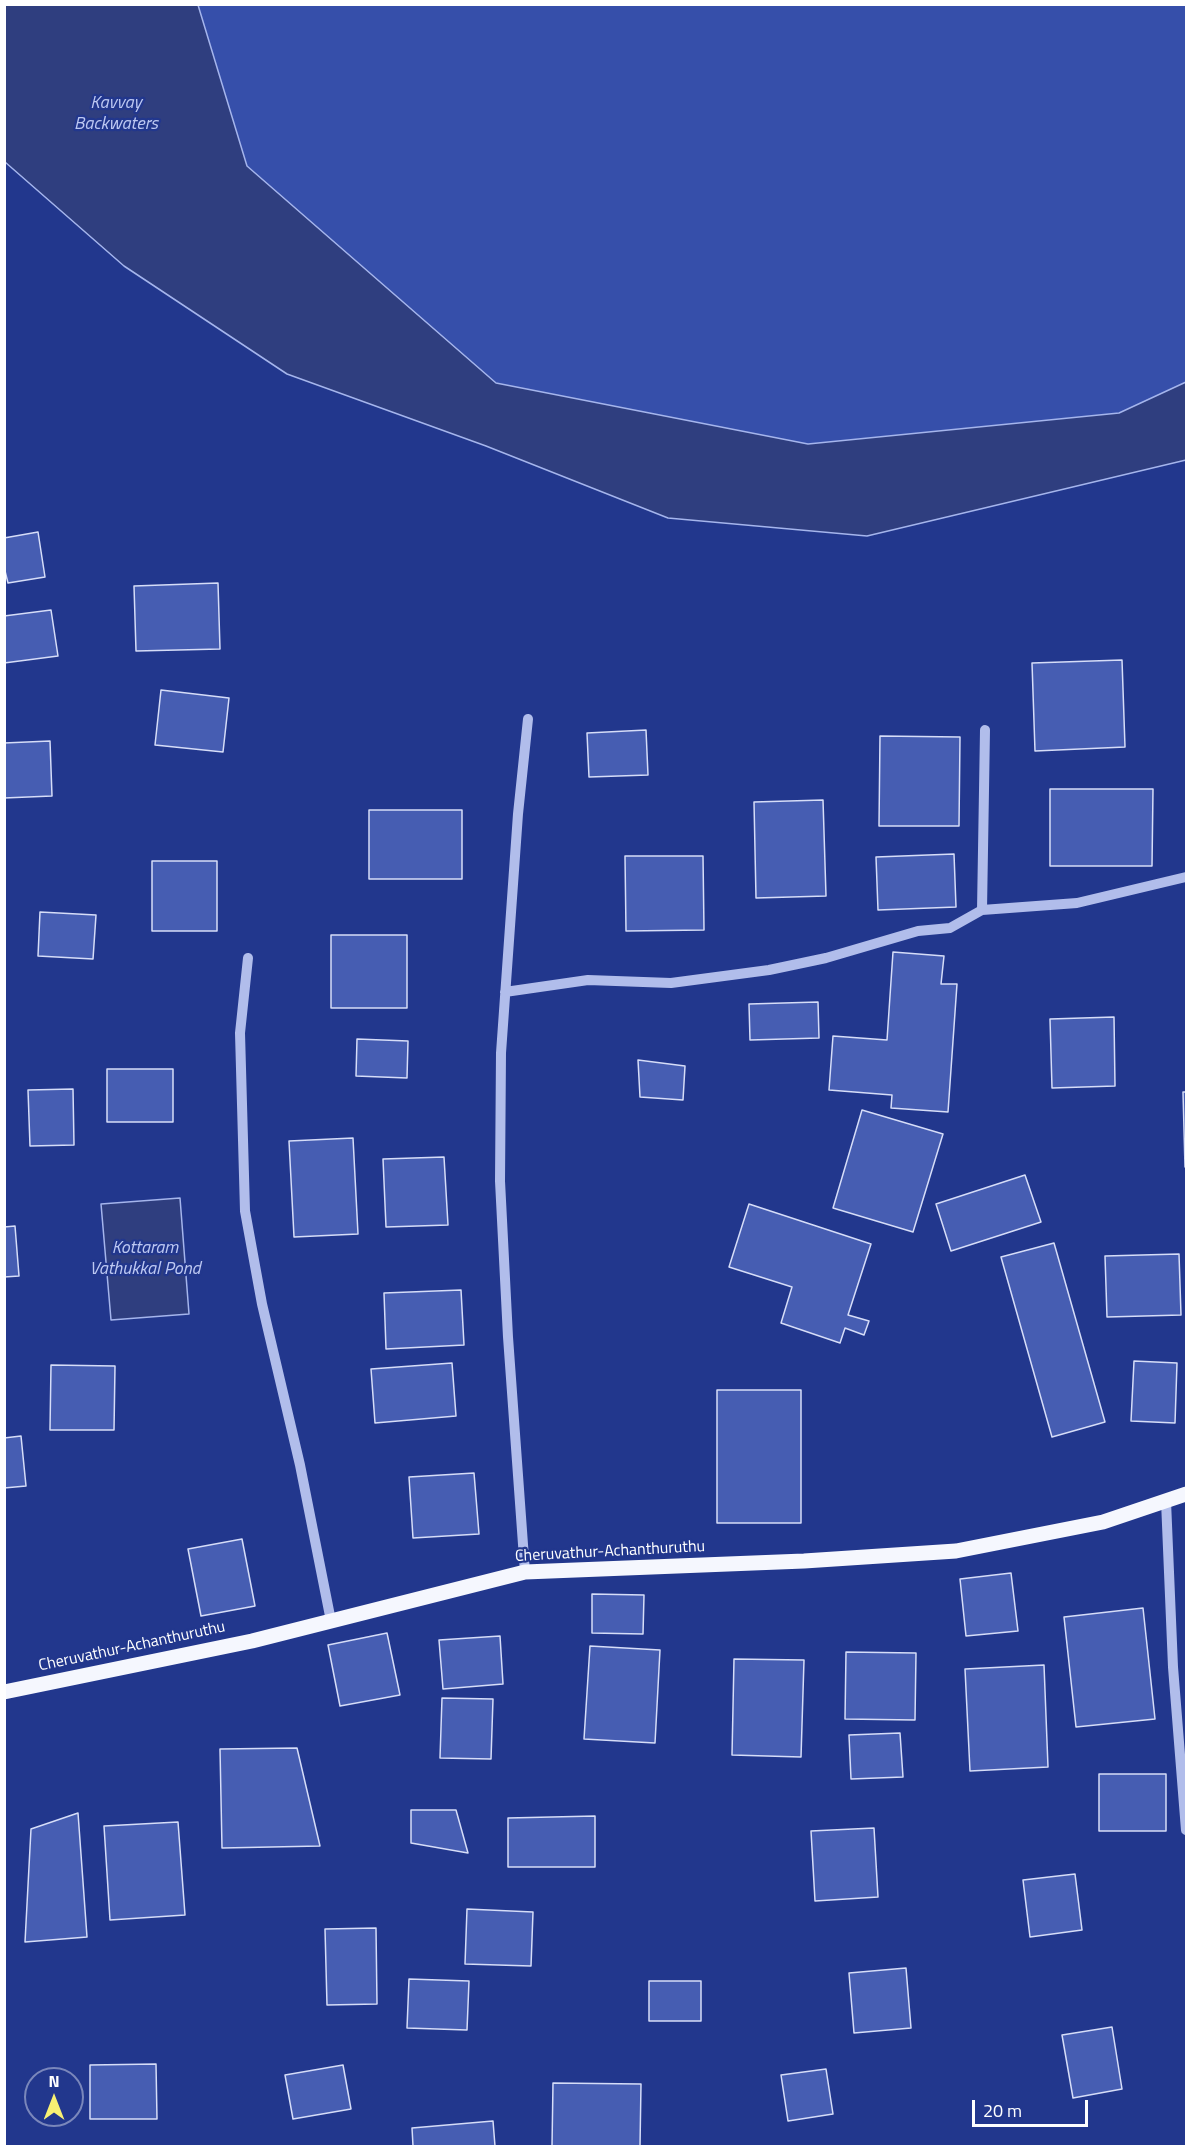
<!DOCTYPE html>
<style>
body{margin:0}
#map{position:relative;width:1191px;height:2151px;overflow:hidden;background:#22378d;font-family:"Titillium Web",sans-serif}
canvas{display:block}
.frame{position:absolute;inset:0;border:6px solid #fff;pointer-events:none}
.north{position:absolute;left:24px;top:2067px;width:60px;height:60px;box-sizing:border-box;background:#22378d;border:2px solid #7a87bb;border-radius:50%;rotate:0deg;font-size:16px;font-weight:700;line-height:24px;text-align:center;color:#fff}
.north::after{content:'';display:block;margin:auto;width:21px;height:27px;background:#f7f073;clip-path:polygon(50% 0,100% 100%,50% 72%,0 100%)}
.scale{position:absolute;left:972px;top:2100px;width:116px;height:27px;box-sizing:border-box;border:3px solid #fff;border-top:0;padding-left:8px;font-size:18px;line-height:21px;white-space:nowrap;color:#fff;-webkit-text-stroke:4px #22378d;paint-order:stroke}
</style>
<div id="map">
<canvas width="1191" height="2151"></canvas>
<div class="frame"></div>
<div class="north">N</div>
<div class="scale">20 m</div>
</div>
<script>
const ctx = document.querySelector('canvas').getContext('2d');
ctx.lineJoin = 'round';
function fill(path, color) { ctx.fillStyle = color; ctx.fill(path, 'evenodd'); }
function strokePath(path, color, width, dash) { ctx.strokeStyle = color; ctx.lineWidth = width; ctx.lineCap = dash ? 'butt' : 'round'; ctx.setLineDash(dash || []); ctx.stroke(path); }
function label(font, color, halo, rows, align = 'center') {
  ctx.font = font + ' "Titillium Web",sans-serif'; ctx.lineWidth = 4.5; ctx.setLineDash([]); ctx.textBaseline = 'middle'; ctx.strokeStyle = halo; ctx.fillStyle = color; for (const [text, x, y, turn = 0] of rows) {
    ctx.save(); ctx.translate(x, y); ctx.rotate((+turn || 0) * Math.PI / 180); ctx.textAlign = isNaN(turn) ? turn : align; if (halo) ctx.strokeText(text, 0, 0); ctx.fillText(text, 0, 0); ctx.restore();
  }
}
const green = new Path2D(`
 M198,5H1186V382L1119,413L807,444L496,383L247,166Z`);
const water = new Path2D(`
 M5,4L198,5L247,166L496,383L808,444L1119,413L1186,382V460L867,536L668,518L486,446L287,374L124,266L5,162Z
 M180,1198L189,1314L111,1320L101,1204Z`);
const building = new Path2D(`
 M38,532L45,577L8,583L4,567V538Z
 M218,583L220,649L136,651L134,586Z
 M51,610L58,656L4,663V616Z
 M1122,660L1125,747L1035,751L1032,663Z
 M161,690L229,698L223,752L155,745Z
 M646,730L648,775L589,777L587,733Z
 M880,736L960,737L959,826H879Z
 M50,741L52,796L4,798V743Z
 M1050,789H1153L1152,866H1050Z
 M823,800L826,896L756,898L754,802Z
 M369,810H462V879H369Z
 M954,854L956,907L878,910L876,857Z
 M625,856H703L704,930L626,931Z
 M152,861H217V931H152Z
 M40,912L96,915L93,959L38,956Z
 M331,935H407V1008H331Z
 M893,952L944,956L941,984H957L948,1112L891,1108L892,1095L829,1090L833,1036L887,1040Z
 M818,1002L819,1038L750,1040L749,1004Z
 M1114,1017L1115,1086L1052,1088L1050,1019Z
 M357,1039L408,1041L407,1078L356,1076Z
 M638,1060L685,1066L683,1100L640,1097Z
 M107,1069H173V1122H107Z
 M73,1089L74,1145L30,1146L28,1090Z
 M1183,1092H1186V1167H1185Z
 M862,1110L943,1134L913,1232L833,1208Z
 M353,1138L358,1234L294,1237L289,1141Z
 M444,1157L448,1225L386,1227L383,1159Z
 M1025,1175L1041,1222L951,1251L936,1204Z
 M749,1204L871,1244L848,1315L869,1321L864,1335L845,1328L840,1343L781,1323L792,1287L729,1267Z
 M15,1226L19,1276L4,1277V1227Z
 M1054,1243L1105,1422L1052,1437L1001,1257Z
 M1179,1254L1181,1315L1107,1317L1105,1256Z
 M461,1290L464,1345L386,1349L384,1293Z
 M1134,1361L1177,1363L1175,1423L1131,1421Z
 M452,1363L456,1416L375,1423L371,1369Z
 M51,1365L115,1366L114,1430H50Z
 M717,1390H801V1523H717Z
 M21,1436L26,1486L4,1488V1438Z
 M474,1473L479,1534L413,1538L409,1477Z
 M242,1539L255,1606L201,1616L188,1549Z
 M1011,1573L1018,1631L966,1636L960,1579Z
 M592,1594L644,1595L643,1634L592,1633Z
 M1143,1608L1155,1719L1076,1727L1064,1617Z
 M387,1633L400,1695L340,1706L328,1645Z
 M500,1636L503,1684L443,1689L439,1640Z
 M590,1646L660,1650L655,1743L584,1739Z
 M846,1652L916,1653L915,1720L845,1719Z
 M734,1659L804,1660L801,1757L732,1755Z
 M1044,1665L1048,1767L970,1771L965,1669Z
 M442,1698L493,1699L491,1759L440,1758Z
 M900,1733L903,1777L851,1779L849,1735Z
 M297,1748L320,1846L222,1848L220,1749Z
 M1099,1774H1166V1831H1099Z
 M411,1810H456L468,1853L411,1843Z
 M78,1813L87,1937L25,1942L31,1829Z
 M595,1816V1867H508V1818Z
 M178,1822L185,1915L110,1920L104,1826Z
 M874,1828L878,1897L815,1901L811,1831Z
 M1075,1874L1082,1930L1030,1937L1023,1880Z
 M467,1909L533,1912L531,1966L465,1964Z
 M376,1928L377,2004L327,2005L325,1929Z
 M906,1968L911,2028L854,2033L849,1973Z
 M409,1979L469,1981L467,2030L407,2028Z
 M649,1981H701V2021H649Z
 M1112,2027L1122,2089L1073,2098L1062,2035Z
 M156,2064L157,2119H90V2065Z
 M343,2065L351,2109L293,2119L285,2075Z
 M826,2069L833,2114L788,2121L781,2075Z
 M553,2083L641,2084L640,2146H552Z
 M493,2121L495,2146H413L412,2128Z`);
const minor = new Path2D(`
 M982,910L1077,903L1186,877
 M248,958L240,1033L245,1211L262,1304L300,1465L331,1621
 M505,992L588,980L671,983L769,970L826,958L918,931L950,928L982,910L985,730
 M1166,1501L1173,1667L1186,1830
 M525,1572L508,1337L500,1181L501,1053L518,814L528,719`);
const major = new Path2D(`
 M4,1692L252,1641L525,1572L804,1561L956,1551L1103,1522L1186,1494`);
const streetNames = [
 ["Cheruvathur-Achanthuruthu",610,1552,-3],
 ["Cheruvathur-Achanthuruthu",132,1647,-12]
];
const waterNames = [
 ["Kavvay",116,104],
 ["Backwaters",116,125],
 ["Kottaram",145,1249],
 ["Vathukkal Pond",145,1270]
];
fill(green, '#364faa');
fill(water, '#2f3e7f');
strokePath(water, '#a5b5ec', 1.5);
fill(building, '#465db2');
strokePath(building, '#d6ddf8', 1.5);
strokePath(minor, '#b1bdeb', 10);
strokePath(major, '#f5f7fe', 15);
label('16px', '#fff', '#22378d', streetNames);
label('italic 18px', '#bdc8f2', '#22378d', waterNames);
</script>
